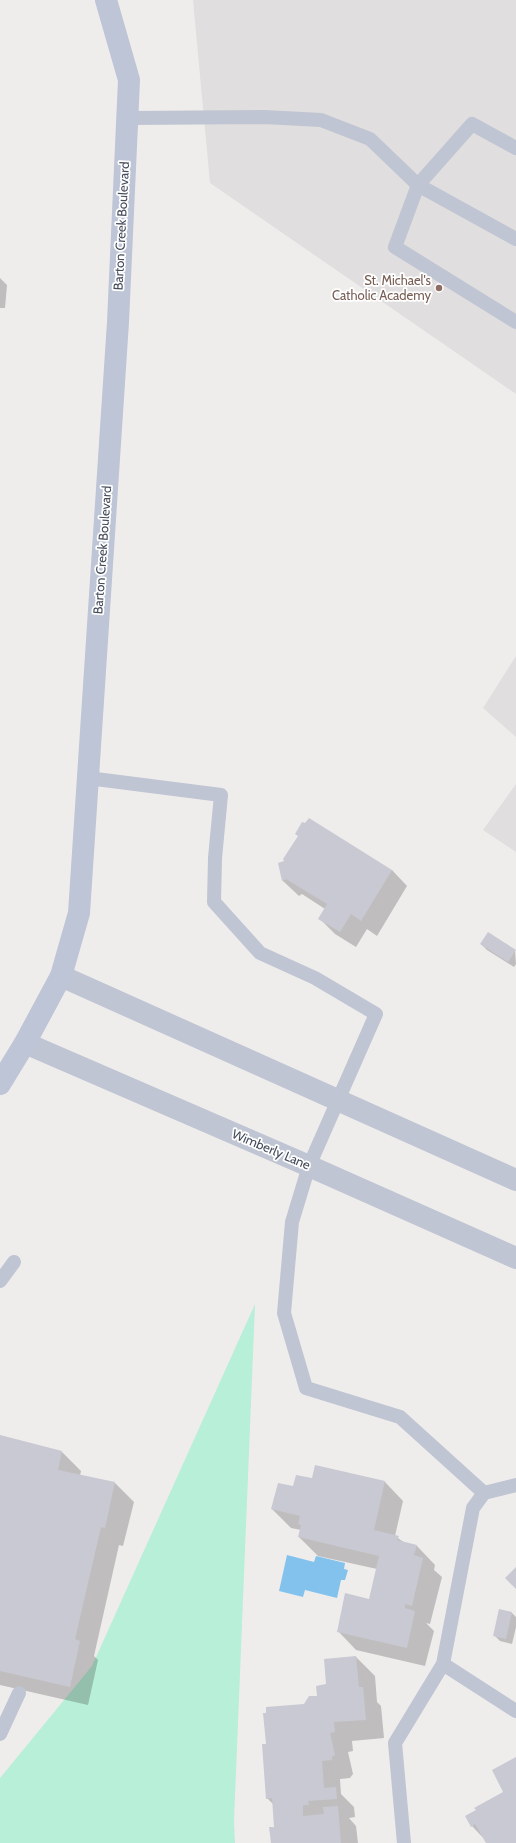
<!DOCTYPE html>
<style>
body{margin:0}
canvas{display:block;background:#efecec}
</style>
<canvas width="516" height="1843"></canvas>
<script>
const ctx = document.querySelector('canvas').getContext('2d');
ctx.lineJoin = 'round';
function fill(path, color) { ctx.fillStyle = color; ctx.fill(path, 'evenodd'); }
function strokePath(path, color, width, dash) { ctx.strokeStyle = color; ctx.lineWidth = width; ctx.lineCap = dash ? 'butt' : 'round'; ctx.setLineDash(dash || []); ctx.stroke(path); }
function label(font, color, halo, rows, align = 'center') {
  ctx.font = font + ' Cabin,sans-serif'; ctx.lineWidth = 3.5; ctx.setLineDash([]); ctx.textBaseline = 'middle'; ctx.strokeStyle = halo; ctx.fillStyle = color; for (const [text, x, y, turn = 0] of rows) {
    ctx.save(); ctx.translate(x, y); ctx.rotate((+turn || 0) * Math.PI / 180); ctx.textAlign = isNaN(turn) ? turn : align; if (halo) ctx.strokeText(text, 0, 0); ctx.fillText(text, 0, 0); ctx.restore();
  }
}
const education = new Path2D(`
 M193,0H516V394L210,183Z
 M516,656V737L483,708Z
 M516,784V852L483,830Z`);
const green = new Path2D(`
 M255,1304L234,1821L235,1843H0V1778L92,1666Z`);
const water = new Path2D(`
 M287,1555L314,1562L316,1556L345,1563L344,1569L348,1570L345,1580H341L337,1598L305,1590L303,1597L279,1591Z`);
const shadow = new Path2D(`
 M0,278L7,285L5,308H0Z
 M279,863L392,870L407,886L377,936L367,929L356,947L335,934L319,918L325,909L302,894L299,896L283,881Z
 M481,944L515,951L516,964L514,967L487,950Z
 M0,1436L62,1452L81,1471L80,1476L115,1483L134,1502L123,1546L119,1545L94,1656L98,1660L88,1705L0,1685Z
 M313,1480L385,1482L403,1501L395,1536L405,1543L417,1546L435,1565L434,1570L442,1577L430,1624L426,1623L434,1631L425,1666L356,1650L338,1631L370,1600L377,1569L318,1556L299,1537L301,1530L291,1528L272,1509L293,1487Z
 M499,1610L512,1613L516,1617V1627L512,1644L500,1641L494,1635Z
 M356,1657L375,1676L377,1702L381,1706L384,1738L352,1741L353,1751L348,1752L353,1774L350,1778L340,1779L341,1794L354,1807L355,1817L349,1818L356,1826L358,1843H272L275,1827L273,1804L267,1798V1745L305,1705L318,1697L327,1685Z
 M516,1758V1843H488L472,1826L477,1810L505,1792Z`);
const building = new Path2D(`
 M309,818L392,870L361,921L351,914L340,932L318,919L327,904L286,879L282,881L278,863L284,861L283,859L298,836L295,834L302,822L305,823Z
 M488,932L516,950L508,962L480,944Z
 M0,1435L62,1451L58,1470L115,1482L105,1528L101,1527L75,1639L80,1641L70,1687L0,1671Z
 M315,1465L385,1481L374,1530L399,1536L397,1540L417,1545L414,1555L423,1558L412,1606L405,1604V1608L415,1611L407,1648L337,1632L345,1593L369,1599L379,1556L298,1537L301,1525L298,1524L300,1516L271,1509L278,1483L293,1486L296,1475L312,1478Z
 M516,1567V1589L505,1578Z
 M499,1609L512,1612L506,1639L493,1636Z
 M356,1656L359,1687H363L366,1720L334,1722L335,1732L330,1733L335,1755L332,1757V1760L322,1761L324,1788L336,1787L337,1799L308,1801L309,1805H303V1816L324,1814L323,1807L338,1806L341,1843H271L269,1827H274L272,1798L266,1799L262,1744H266L263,1713H266V1707L304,1704L309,1696H317L316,1686L326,1684L324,1659Z
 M516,1757V1843H486L475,1824L471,1827L465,1816L476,1810L474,1808L503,1792L492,1770Z`);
const lane = new Path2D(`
 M128,118L264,117L321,120L370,139L418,185L516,239
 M516,148L472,124L418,185L395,247L516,322
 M88,778L221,795L215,858L214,902L260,953L315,978L376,1014L309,1166L292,1222L284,1313L306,1388L400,1417L484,1493
 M0,1281L14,1262
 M516,1485L484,1493L473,1508L443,1664L516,1711
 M0,1734L19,1693
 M404,1843L395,1743L443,1664`);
const street = new Path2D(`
 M61,976L516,1180
 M25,1043L309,1166L516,1258`);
const secondary = new Path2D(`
 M0,1084L25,1043L61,976L79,913L118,322L129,80L106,0`);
const markers = [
 [439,288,4,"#8d6e63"]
];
const streetNames = [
 ["Barton Creek Boulevard",122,226,-87],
 ["Barton Creek Boulevard",103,550,-86],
 ["Wimberly Lane",271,1150,23]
];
const educationNames = [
 ["St. Michael's",431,281],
 ["Catholic Academy",431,296]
];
fill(education, '#e0dede');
fill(green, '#b8efd8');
fill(water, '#83c2ed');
fill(shadow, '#0003');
fill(building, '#c8c9d2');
strokePath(lane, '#bfc5d2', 14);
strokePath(street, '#bfc5d2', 22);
strokePath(secondary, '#bec5d6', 22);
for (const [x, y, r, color] of markers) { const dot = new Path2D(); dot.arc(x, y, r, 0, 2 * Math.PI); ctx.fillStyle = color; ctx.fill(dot); strokePath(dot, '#fff', 1.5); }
label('13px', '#444b5a', '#fff', streetNames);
label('13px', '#785e54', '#fff', educationNames, 'right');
</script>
